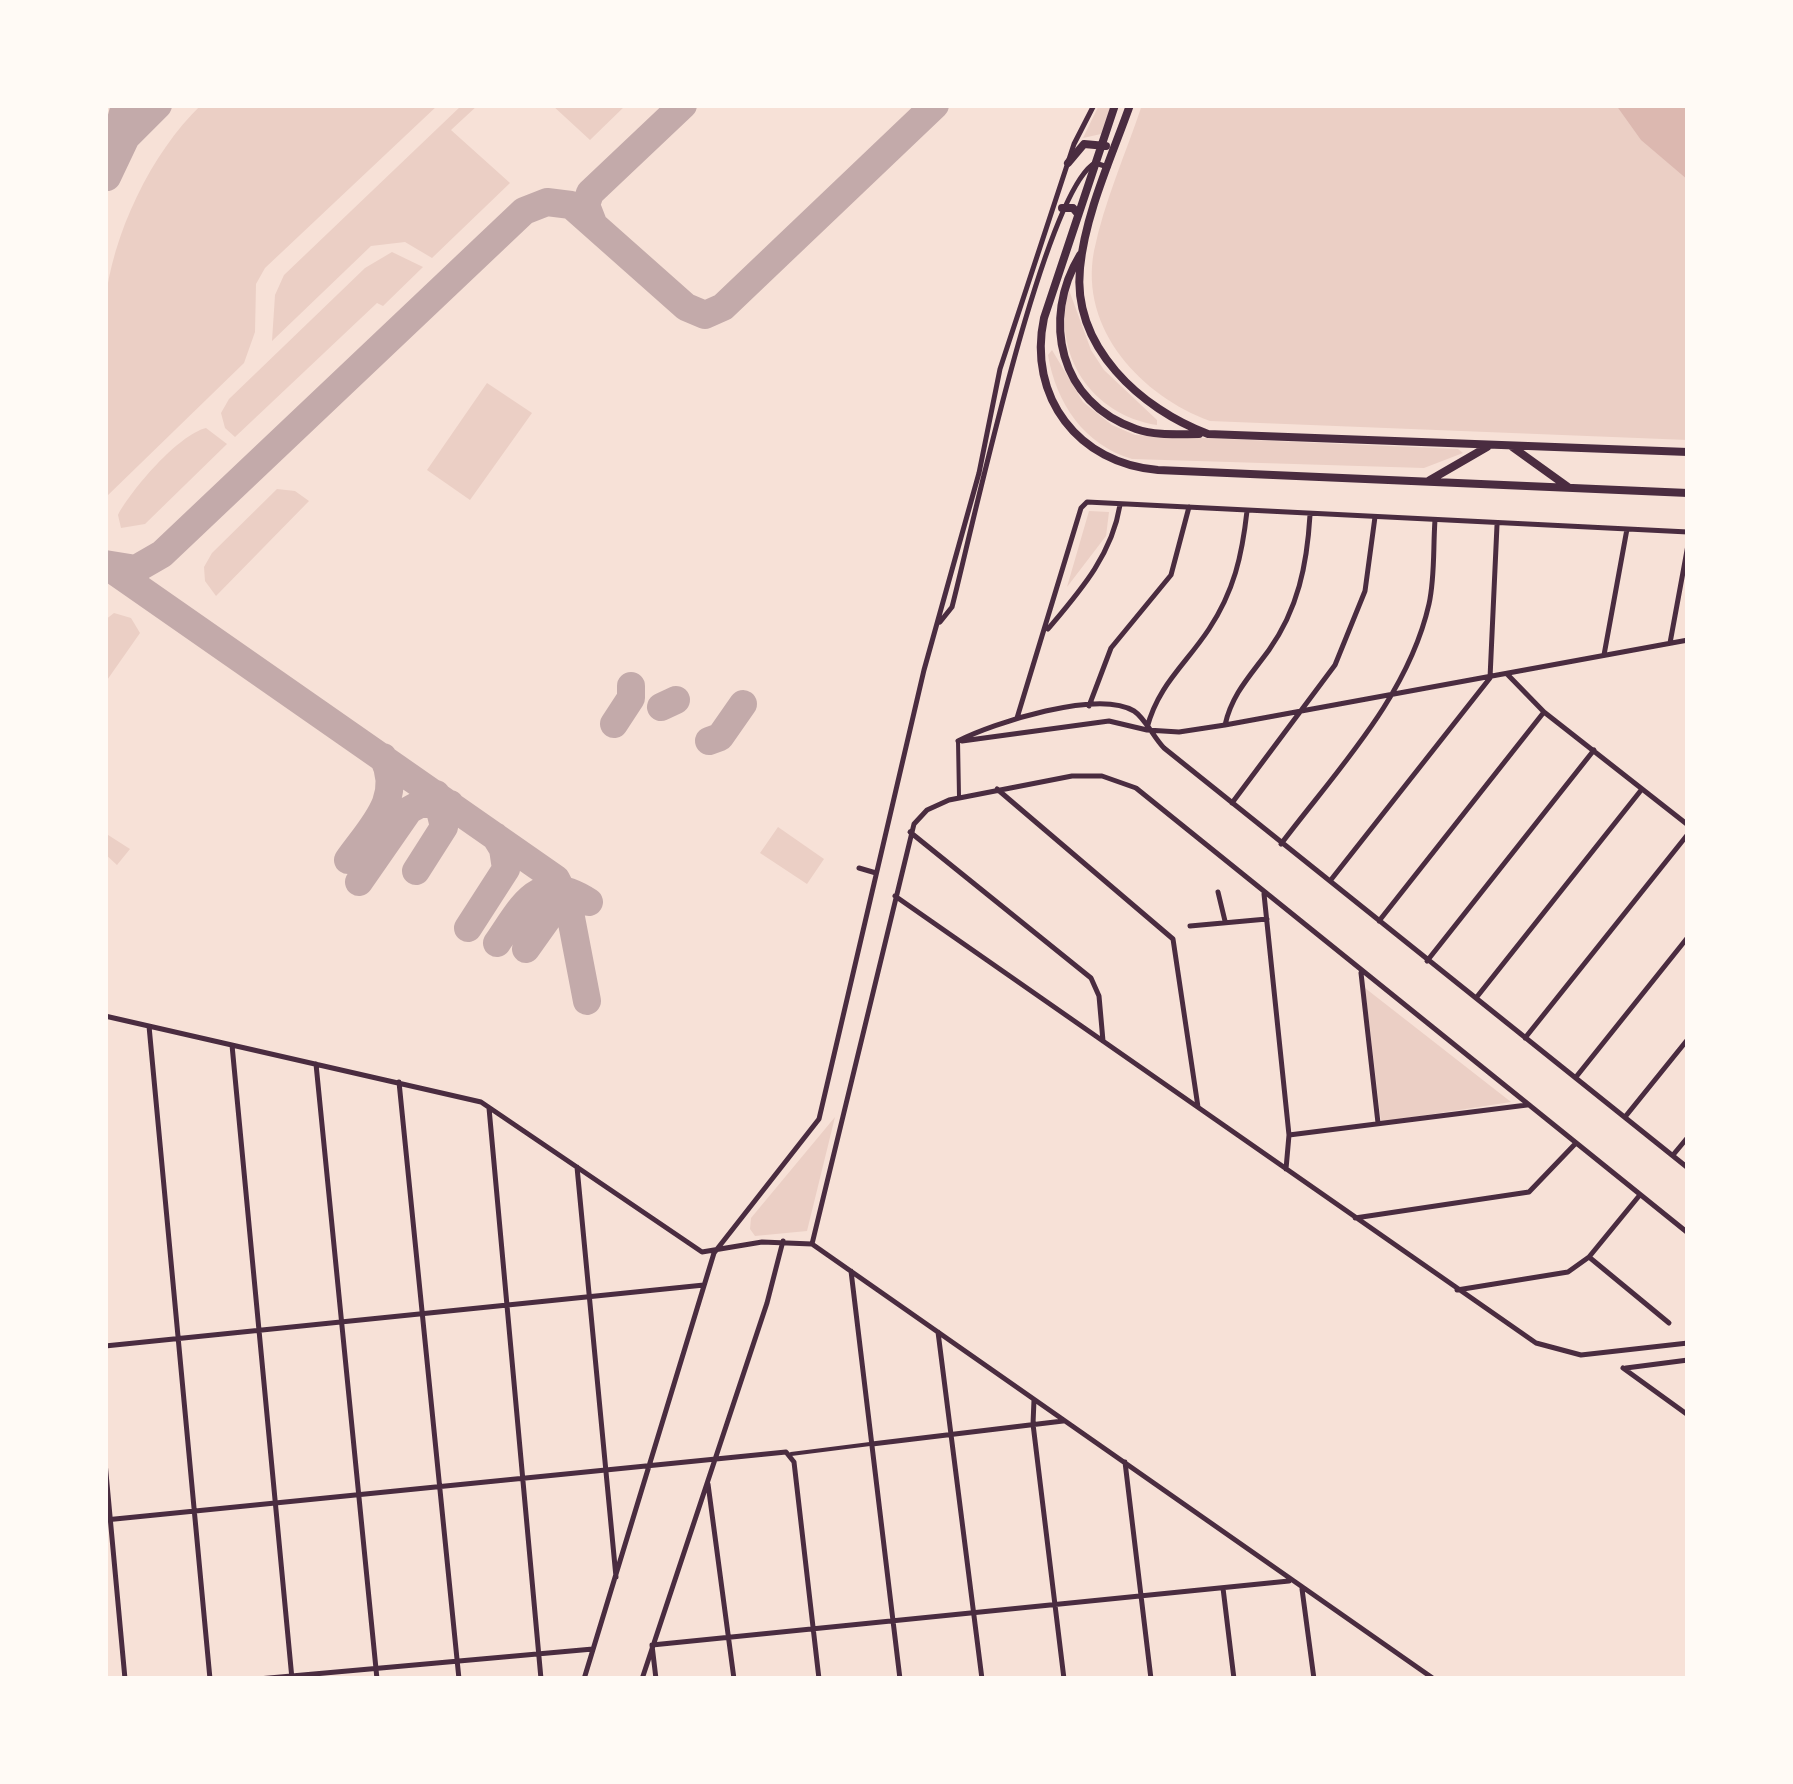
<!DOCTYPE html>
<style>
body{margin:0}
#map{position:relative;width:1793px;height:1784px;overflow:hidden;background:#f7e1d7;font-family:"Noto Sans",sans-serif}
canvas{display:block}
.frame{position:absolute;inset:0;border:108px solid #fffaf5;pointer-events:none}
</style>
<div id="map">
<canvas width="1793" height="1784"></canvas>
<div class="frame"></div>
</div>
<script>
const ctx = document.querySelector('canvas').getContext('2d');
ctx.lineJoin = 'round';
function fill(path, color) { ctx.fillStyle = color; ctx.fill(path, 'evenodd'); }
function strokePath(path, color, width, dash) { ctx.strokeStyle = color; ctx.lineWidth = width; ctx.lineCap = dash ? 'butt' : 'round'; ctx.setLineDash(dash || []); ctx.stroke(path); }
const green = new Path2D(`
 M201,105H438L265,268L256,284L255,332L244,363L105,498C105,434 99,367 105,304C112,235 151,153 201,105Z
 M462,105H478L451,130L510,183L432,258L405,242L371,246L272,341L275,295L284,275Z
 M552,105H626L590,140Z
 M1099,105H1111L1101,134L1083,138Z
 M1142,105H1688V440L1210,421C1142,396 1079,330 1094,251C1104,202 1126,153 1142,105Z
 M392,252L423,267L383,306L377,303L235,437L225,428L221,413L229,399L365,268Z
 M1069,290L1091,350L1104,370L1157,420V425C1091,415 1051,353 1069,290Z
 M1052,350L1083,402L1112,425L1135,435L1458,449L1463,453L1424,468L1132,459C1084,445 1056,403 1048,355Z
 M487,383L532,413L470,500L427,470Z
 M206,428L227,444L145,524L121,528L118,515C132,489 178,435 206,428Z
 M277,489L295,491L309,501L216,596L205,581L204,567L212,553Z
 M1089,511L1109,512L1106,536L1067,587Z
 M114,613L131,618L140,633L105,683V620Z
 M778,827L824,859L807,884L760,853Z
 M105,833L130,849L117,865L105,854Z
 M1365,988L1511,1102L1381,1122Z
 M835,1117L807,1231L755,1236L750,1229L751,1218Z`);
const water = new Path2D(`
 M1616,105H1688V180L1641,140Z`);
const taxiway = new Path2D(`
 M114,147L125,105
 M107,177L126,137L158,105
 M593,223L586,205L590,193L683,105
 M105,564L136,569L162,554L524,211L547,202L571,205L686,307L705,315L723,307L935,105
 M110,568L556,879L568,902L587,1001
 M661,707L676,700
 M614,724L631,698V686
 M709,741L720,737L743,704
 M348,860C371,827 404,798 383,757
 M416,871L444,827L436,794
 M359,882L409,810L420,804H450
 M468,928L506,869L503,849L495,836
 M497,943C524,904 538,869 589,902
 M526,949L553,911L550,879`);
const pedestrian = new Path2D(`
 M958,741L959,796
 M791,1454L870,1444`);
const minor = new Path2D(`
 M940,622L952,607C971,534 1044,191 1095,163L1108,167
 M1048,629C1080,591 1112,555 1120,505
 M1670,643L1688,545
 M1604,655L1627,529
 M1508,675L1544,712L1688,825
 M1089,706L1111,648L1171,575L1189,507
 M1017,718L1081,508L1087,502L1688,532
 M1225,725C1232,694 1250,676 1269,650C1298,609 1307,565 1310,515
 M1147,728C1158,685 1186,664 1209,629C1234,591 1242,556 1247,511
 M958,741C993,723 1098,689 1134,711C1145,718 1154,738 1164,748L1688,1168
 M962,741L1109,721L1147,730L1179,732L1225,725L1688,640
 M997,789L1173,939L1198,1107
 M1232,803L1335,665L1365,591L1375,517
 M910,832L1091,978L1099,996L1103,1041
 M1281,844C1336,771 1408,697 1429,604C1435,577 1433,548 1435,520
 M859,868L876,873
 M1330,881L1490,678L1497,525
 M1218,892L1225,921
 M1264,894L1289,1135L1286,1169
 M895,896L1536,1343L1581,1355L1688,1343
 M1379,921L1544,712
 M1190,926L1267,919
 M1427,961L1594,750
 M1361,973L1378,1123
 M1476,998L1642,789
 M105,1016L481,1102L702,1252L762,1242L812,1244L1434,1679
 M149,1026L210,1679
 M1525,1038L1688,834
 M232,1045L292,1679
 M316,1064L377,1679
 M1576,1077L1688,937
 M399,1082L459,1679
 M489,1108L541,1679
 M1625,1117L1688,1039
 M1289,1135L1527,1105
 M1673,1155L1688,1137
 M577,1167L616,1577
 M1355,1218L1529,1192L1576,1143
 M812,1244L914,824L927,810L949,800L1072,776H1102L1136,788L1688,1233
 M1589,1257L1669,1323
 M851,1271L900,1679
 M1457,1290L1568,1272L1589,1257L1639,1196
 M938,1332L982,1679
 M105,1346L704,1285
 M1623,1368L1688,1415
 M1626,1368L1688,1360
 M1034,1400L1033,1424L1064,1679
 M872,1444L1063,1421
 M105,1462L125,1679
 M1125,1462L1151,1679
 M708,1484L734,1679
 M105,1520L786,1452L794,1462L819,1679
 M1223,1588L1234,1679
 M1302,1589L1314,1679
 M258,1679L593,1649
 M584,1679L714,1253L819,1119L924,670L979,473L1000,369L1074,144L1094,105
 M642,1679L767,1303L783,1241
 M656,1679L652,1645L1289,1581`);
const primary = new Path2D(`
 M1115,105L1044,318C1027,397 1079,464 1158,470L1688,493
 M1130,105C1112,156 1085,214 1080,268C1072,347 1141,409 1208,434L1688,452
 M1068,163L1084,144L1106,146
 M1062,208H1073L1078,214
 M1080,255C1041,319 1059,403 1136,429C1156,436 1178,434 1199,434
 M1511,446L1568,487
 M1430,480L1487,447`);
fill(green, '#ebcfc5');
fill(water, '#dcb8b0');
strokePath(taxiway, '#c3aaaa', 28);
strokePath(pedestrian, '#4a2c40', 4);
strokePath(minor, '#4a2c40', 5);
strokePath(primary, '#4a2c40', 8);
</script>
